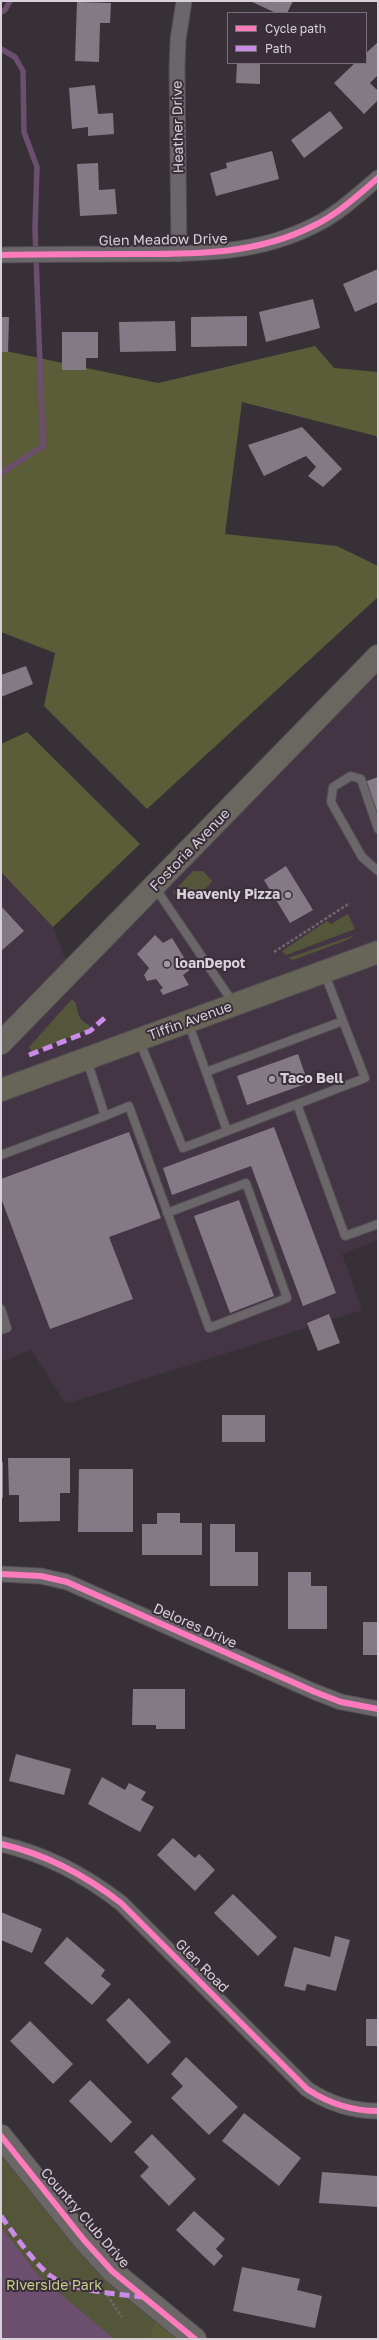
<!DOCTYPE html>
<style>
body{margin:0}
#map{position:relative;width:379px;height:2340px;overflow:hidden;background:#373137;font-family:"Golos Text",sans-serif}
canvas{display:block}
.frame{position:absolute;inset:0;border:2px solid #d8d1d9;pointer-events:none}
.legend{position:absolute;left:227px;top:12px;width:140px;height:52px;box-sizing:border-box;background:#392e3a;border:1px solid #796f7a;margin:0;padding:5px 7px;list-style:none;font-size:12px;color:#d8d1d9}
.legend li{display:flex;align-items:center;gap:8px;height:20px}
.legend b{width:20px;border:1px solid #796f7a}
</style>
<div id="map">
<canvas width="379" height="2340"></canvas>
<div class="frame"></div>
<ul class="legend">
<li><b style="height:5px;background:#fd7abc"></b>Cycle path</li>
<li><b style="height:5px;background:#ca8be6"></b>Path</li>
</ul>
</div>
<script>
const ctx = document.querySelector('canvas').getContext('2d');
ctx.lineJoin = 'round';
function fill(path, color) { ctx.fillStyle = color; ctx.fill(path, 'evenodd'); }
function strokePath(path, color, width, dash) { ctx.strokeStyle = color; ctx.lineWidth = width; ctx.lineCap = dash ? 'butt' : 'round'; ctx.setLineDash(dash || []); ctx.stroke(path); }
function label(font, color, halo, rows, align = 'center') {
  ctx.font = font + ' "Golos Text",sans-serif'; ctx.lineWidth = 4; ctx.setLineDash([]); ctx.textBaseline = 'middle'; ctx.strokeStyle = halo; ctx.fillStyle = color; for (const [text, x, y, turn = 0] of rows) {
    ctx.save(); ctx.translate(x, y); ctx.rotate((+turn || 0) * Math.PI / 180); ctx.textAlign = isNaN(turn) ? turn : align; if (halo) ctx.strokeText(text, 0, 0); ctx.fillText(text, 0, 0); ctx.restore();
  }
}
const built = new Path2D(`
 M378,658V1240L342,1254L362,1310L66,1404L31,1350L1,1362V872L53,927L70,972Z`);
const green = new Path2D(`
 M193,871H203L212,881C206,892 189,897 178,900L173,892Z
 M348,914L355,929L286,955L282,951L327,921L331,924Z
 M355,935L347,940L293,960L288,958Z
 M72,999L76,1003C77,1012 79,1021 89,1025L90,1029L32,1052L29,1047Z
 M1,2136L143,2297L166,2339H1Z`);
const forest = new Path2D(`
 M315,346L334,368L378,372V440L376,436L242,402L225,534L337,546L378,566V597L147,809L44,706L55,653L1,632V350L158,383Z
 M27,732L140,844L53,927L1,872V744Z
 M156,2319L176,2339H150Z`);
const water = new Path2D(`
 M1,2227L38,2275L114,2339H1Z`);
const stream = new Path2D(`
 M1,12L5,10L10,1
 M1,49L15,57L23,71L24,132L37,167L35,229L43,446L1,473`);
const building = new Path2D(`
 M250,1H293L287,13H276Z
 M77,2L111,3L110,23H100L99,62L75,61Z
 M377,43L378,75L370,83L378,91V100L364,114L334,83L355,63H366V53Z
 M237,63H260V84L236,83Z
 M95,85L98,114L113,113L114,134L88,136V127L72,129L69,88Z
 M330,111L343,128L304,158L291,140Z
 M272,151L279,179L216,196L210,173L227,168L226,163Z
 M98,163L99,190L115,189L117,214L80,216L77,164Z
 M378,269V302L355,312L343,284Z
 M313,299L320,328L266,342L259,312Z
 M247,316V346L191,347V317Z
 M1,317H9L8,352H1Z
 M175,321L176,351L120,352L119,322Z
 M62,332H98V358H86V370H62Z
 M302,427L342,469L323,487L308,476L316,467L306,456L264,476L248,445Z
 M26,666L33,684L1,697V675Z
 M378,777V825L364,782Z
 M286,866L313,910L290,923L264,880Z
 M1,906L24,931L1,951Z
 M155,935L163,943L172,938L191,969L183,975L189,985L163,995L160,990L163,988L156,979L147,981L144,975L149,968L137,954Z
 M298,1054L308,1083L247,1105L237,1076Z
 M274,1127L336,1293L303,1306L251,1166L172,1195L163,1168Z
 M129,1132L161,1218L109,1237L133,1299L50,1329L1,1198V1179Z
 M239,1200L274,1296L230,1313L194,1216Z
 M329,1314L340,1343L318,1351L307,1323Z
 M222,1415H265V1442H222Z
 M8,1458H70V1493H60V1521L19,1522V1495H9Z
 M1,1462H3V1498H1Z
 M79,1469H133V1532H78Z
 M157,1513H180V1523H202V1555H142V1524H157Z
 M210,1524H235V1552H258V1586H210Z
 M288,1572H311V1586H327V1629H288Z
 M363,1622H378V1655H363Z
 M133,1689H185V1729H156V1725H132Z
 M16,1754L71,1769L64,1795L9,1781Z
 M102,1777L125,1790L129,1783L146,1792L141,1800L154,1807L140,1832L88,1804Z
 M173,1838L195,1858L199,1854L215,1870L195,1891L157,1855Z
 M233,1894L277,1937L258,1956L214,1913Z
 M1,1912L42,1929L32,1953L1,1940Z
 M335,1936L350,1940L336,1991L307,1984L305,1991L284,1986L294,1947L330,1957Z
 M67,1937L105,1970L101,1976L111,1984L92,2005L44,1963Z
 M129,1998L171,2042L148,2064L106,2020Z
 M366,2019H378V2046H366Z
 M30,2021L73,2064L53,2084L10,2041Z
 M186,2057L238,2107L209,2135L171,2098L183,2086L171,2074Z
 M90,2080L132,2122L111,2143L69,2101Z
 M244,2113L301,2158L279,2186L222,2141Z
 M152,2134L196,2179L169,2206L140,2176L149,2167L134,2152Z
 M322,2172L378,2176V2207L319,2203Z
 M194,2211L225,2239L216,2249L223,2256L214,2266L176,2230Z
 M242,2267L300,2279L297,2290L322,2296L315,2328L233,2311Z`);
const path = new Path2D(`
 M274,952L350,903
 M104,2291L122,2317`);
const lane = new Path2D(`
 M378,829L361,779L351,776L333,787L331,802L362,857L378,871
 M154,886L234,1004
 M188,1022L206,1072
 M139,1040L183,1148L365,1078L324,972
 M297,1104L345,1236L378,1224
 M105,1116L129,1106L209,1328L287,1298L246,1183L167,1213
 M227,1131L206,1072L343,1021
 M1,1155L105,1116L87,1060
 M1,1309L7,1328L1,1330`);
const street = new Path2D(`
 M179,254L177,67L178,40L184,1
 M1,255C44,254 88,254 131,254C195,254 257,255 315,225C338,214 358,195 378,178
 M1,1574L41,1576L67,1582L315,1692L341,1702L378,1709
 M1,1844C45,1854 85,1875 121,1903L307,2089C328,2103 353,2111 378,2111`);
const secondary = new Path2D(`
 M1,2136L84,2240L112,2271L195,2339`);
const primary = new Path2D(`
 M1,1043L378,656`);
const highway = new Path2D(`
 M1,1090L378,952`);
const quiet = new Path2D(`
 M29,1055L90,1031L108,1015
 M1,2216C14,2234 37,2268 55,2279C77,2291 117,2294 142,2297`);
const cycleway = new Path2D(`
 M1,255C44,254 88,254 131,254C195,254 257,255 315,225C338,214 358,195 378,178
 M1,1574L41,1576L67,1582L315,1692L341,1702L378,1709
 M1,1844C45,1854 85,1875 121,1903L307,2089C328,2103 353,2111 378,2111
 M1,2136L84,2240L112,2271L195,2339`);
const markers = [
 [288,895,4,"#a099a0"],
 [167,964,4,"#a099a0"],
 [272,1079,4,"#a099a0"]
];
const streetNames = [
 ["Heather Drive",178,127,-91],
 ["Glen Meadow Drive",163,240,-1],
 ["Fostoria Avenue",190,850,-46],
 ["Tiffin Avenue",190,1021,-20],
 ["Delores Drive",195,1626,24],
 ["Glen Road",202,1966,45],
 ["Country Club Drive",85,2218,49]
];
const poiNames = [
 ["Heavenly Pizza",280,895,"right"],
 ["loanDepot",175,964],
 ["Taco Bell",280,1079]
];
const parkNames = [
 ["Riverside Park",54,2286]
];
fill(built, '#443545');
fill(green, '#54563a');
fill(forest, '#5a5d37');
fill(water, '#6c4e6e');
strokePath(stream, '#6c4e6e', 5.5);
fill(building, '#847a85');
strokePath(lane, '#534e53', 10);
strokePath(street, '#534e53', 17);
strokePath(secondary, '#534e53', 24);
strokePath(primary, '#534e53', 24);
strokePath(highway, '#534e53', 24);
strokePath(path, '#6d686d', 2.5, [3, 2]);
strokePath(lane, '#6a666a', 8);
strokePath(street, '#6a666a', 15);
strokePath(secondary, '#6c6767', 22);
strokePath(primary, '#6a6760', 22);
strokePath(highway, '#676557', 22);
strokePath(quiet, '#ca8be6', 5, [10, 5]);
strokePath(cycleway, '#fd7abc', 6);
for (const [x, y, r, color] of markers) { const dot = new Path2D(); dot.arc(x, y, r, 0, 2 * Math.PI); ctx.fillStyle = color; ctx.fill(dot); strokePath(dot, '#392e3a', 1.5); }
label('14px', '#d8d1d9', '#392e3a', streetNames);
label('bold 14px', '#d8d1d9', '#392e3a', poiNames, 'left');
label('14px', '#c7d087', '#392e3a', parkNames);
</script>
